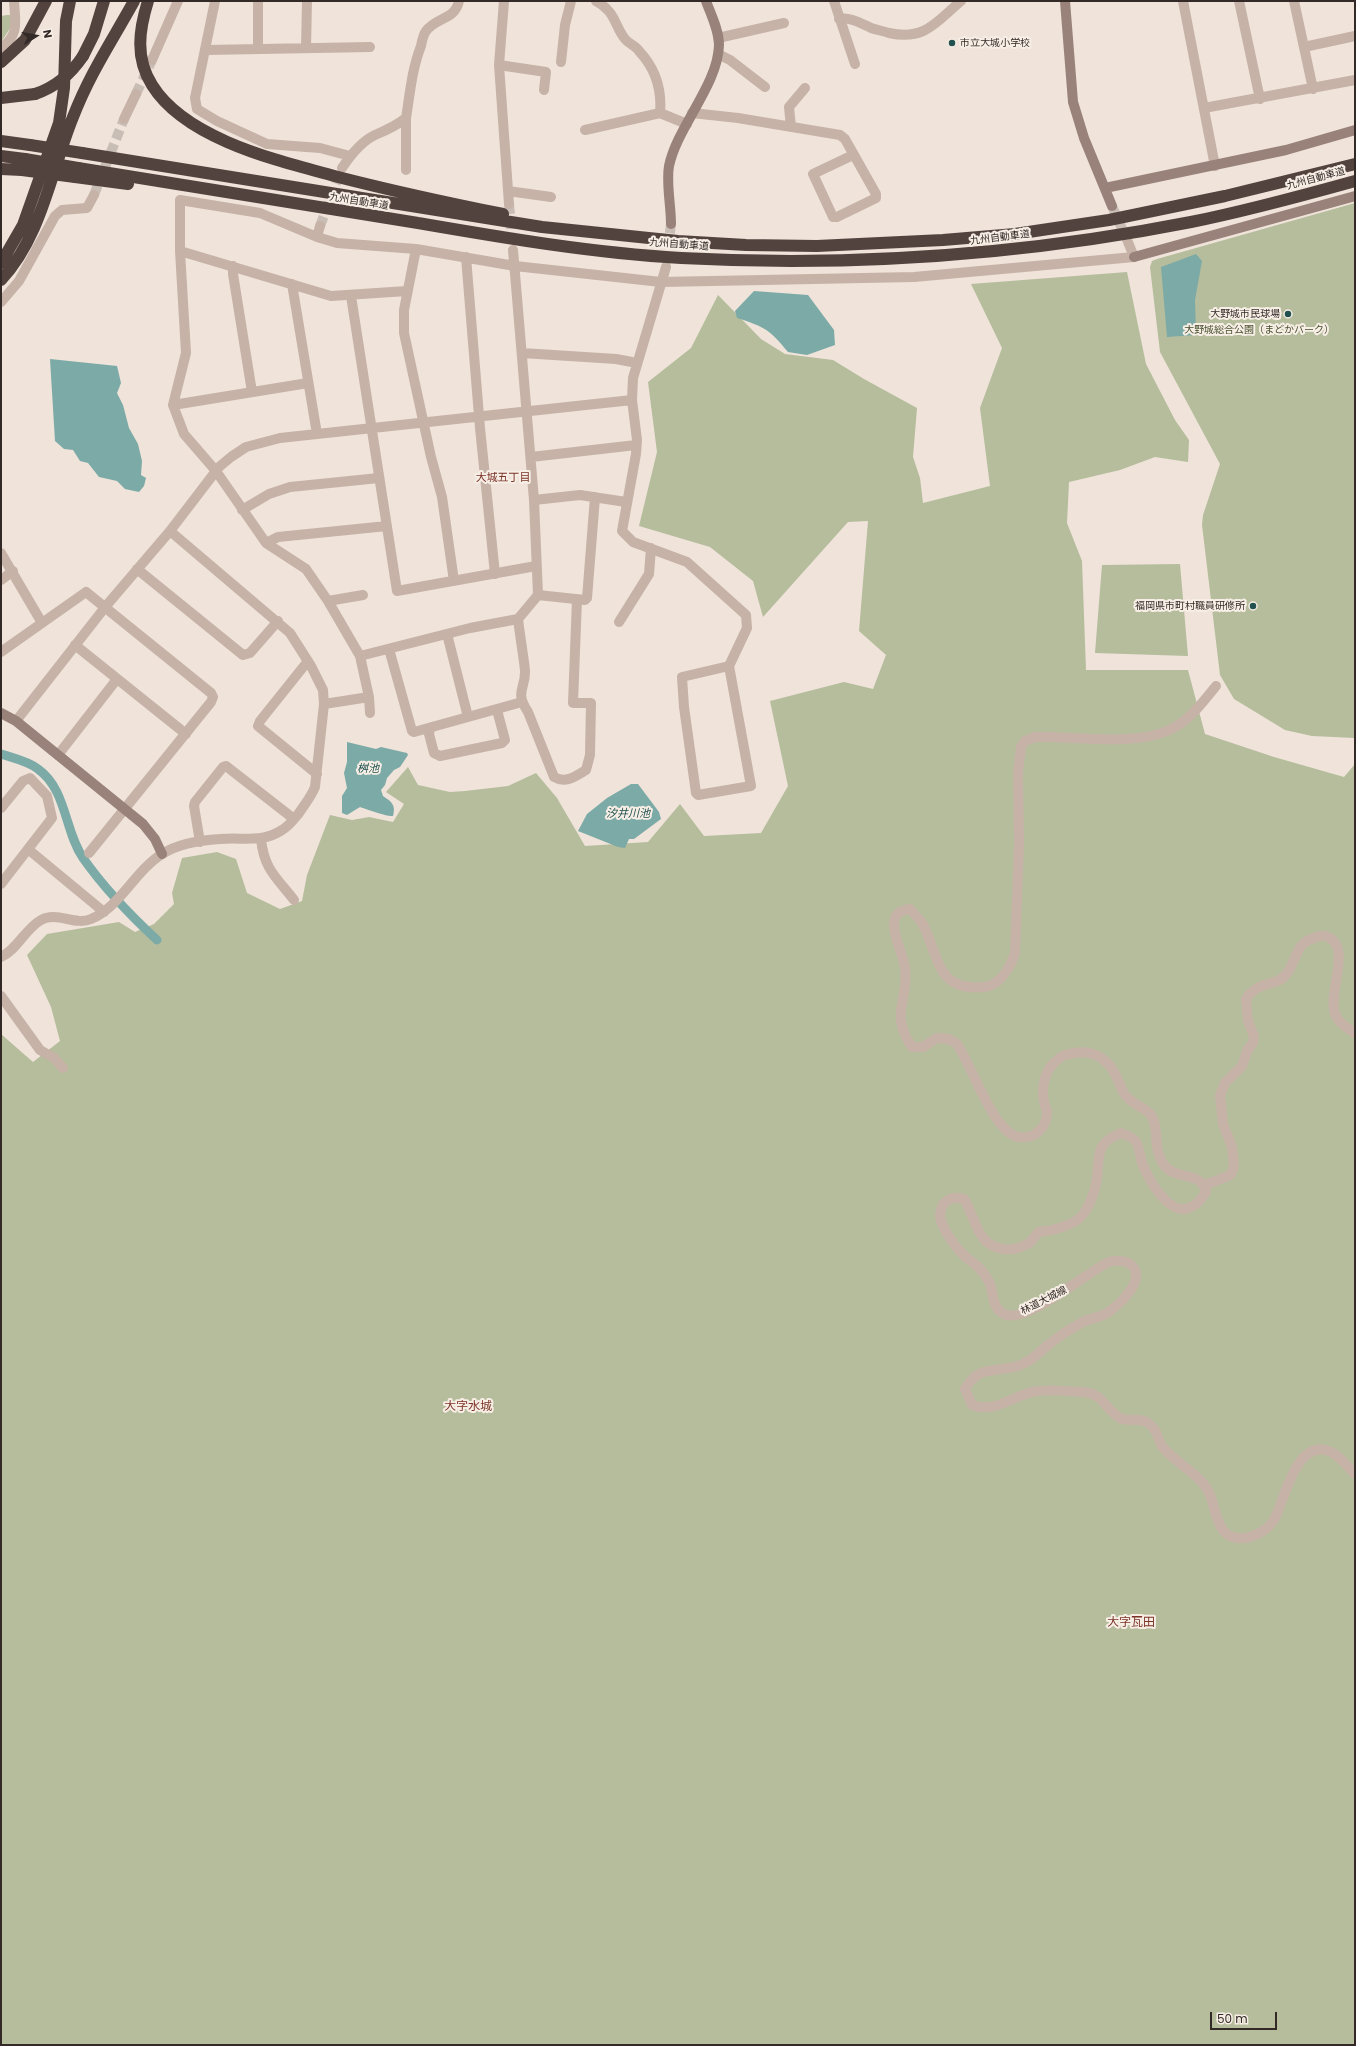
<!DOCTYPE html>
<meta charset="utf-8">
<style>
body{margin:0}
#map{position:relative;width:1356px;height:2046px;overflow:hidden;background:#efe3da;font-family:Poppins,sans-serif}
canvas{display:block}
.frame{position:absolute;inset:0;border:2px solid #332a27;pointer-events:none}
.north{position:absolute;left:16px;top:16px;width:40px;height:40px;-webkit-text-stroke:3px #f7eee6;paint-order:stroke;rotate:79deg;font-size:11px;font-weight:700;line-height:16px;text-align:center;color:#332a27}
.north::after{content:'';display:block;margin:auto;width:14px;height:18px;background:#332a27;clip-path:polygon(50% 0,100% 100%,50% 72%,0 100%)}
.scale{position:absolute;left:1210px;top:2012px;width:67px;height:18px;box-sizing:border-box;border:2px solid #332a27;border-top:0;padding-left:5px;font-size:12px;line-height:14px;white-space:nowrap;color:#332a27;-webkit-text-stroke:3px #f7eee6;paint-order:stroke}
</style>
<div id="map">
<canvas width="1356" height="2046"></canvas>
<div class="frame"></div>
<div class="north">N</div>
<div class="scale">50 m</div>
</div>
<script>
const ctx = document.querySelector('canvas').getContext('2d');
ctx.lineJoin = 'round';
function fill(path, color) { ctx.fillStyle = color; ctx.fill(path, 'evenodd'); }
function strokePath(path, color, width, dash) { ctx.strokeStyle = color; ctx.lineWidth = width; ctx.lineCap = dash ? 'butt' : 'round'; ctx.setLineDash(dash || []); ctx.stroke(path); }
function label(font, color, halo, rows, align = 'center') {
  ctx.font = font + ' Poppins,"Noto Sans JP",sans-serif'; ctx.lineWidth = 4; ctx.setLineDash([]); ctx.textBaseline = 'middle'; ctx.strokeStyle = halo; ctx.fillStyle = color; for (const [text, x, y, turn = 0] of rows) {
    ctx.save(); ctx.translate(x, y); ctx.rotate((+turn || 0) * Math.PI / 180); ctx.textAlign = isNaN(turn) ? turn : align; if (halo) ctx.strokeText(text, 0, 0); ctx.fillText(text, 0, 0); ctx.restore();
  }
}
const green = new Path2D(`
 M7,15H19L1,42V16Z
 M1355,203V738L1312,736L1285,730L1234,699L1220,675L1202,525L1203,515L1220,464L1160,352L1150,267L1152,261L1157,259Z
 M1127,272L1146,364L1175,420L1189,440L1188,462L1155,457L1120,470L1069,482L1067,523L1082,561L1086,670H1188L1205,734L1274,757L1344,777L1355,764V2045H1V1034L33,1062L60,1041L51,1007L27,955L47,934L119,922L135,932L154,924L174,904L172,893L182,858L217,852L236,859L247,893L280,909L302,901L307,875L330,815L352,820L369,817L393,822L404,804L386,792L408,767L418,785L450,792L465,791L508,786L536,773L557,798L585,846L648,842L680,804L704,836L761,833L788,786L770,701L844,682L873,689L886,655L859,631L868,521L848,522L763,617L753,581L710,547L639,526L657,452L648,382L691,348L718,295L761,339L785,354L833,360L864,379L917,408L913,457L920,478L923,503L990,486L980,408L1002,348L971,284Z
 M1180,564L1188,656L1095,653L1102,565Z`);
const water = new Path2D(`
 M1196,254L1202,261L1195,300L1196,335L1167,337L1161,267Z
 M754,291L808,295L834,330L835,345L807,355L788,352C769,329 765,327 737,318L735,311Z
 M50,359L117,366L121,383L117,393L123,405L129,428L138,444L142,461L141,475L146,478L144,486L139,492L125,489L117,481L99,477L88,463L80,461L73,450L64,449L55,441Z
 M347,742L376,749L381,747L407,753L408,755L400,767L394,770L387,778L385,785L381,790L383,796C392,802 396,805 393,816C388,817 366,809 360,807L347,815L342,813V796L347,788L344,773L347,762Z
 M631,784H638L659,812L661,819L634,839H629L625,848L618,847L578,831L587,814L607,798Z`);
const canal = new Path2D(`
 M1,754C13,758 28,761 38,769C67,790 64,830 83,858C104,888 130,915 157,940`);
const streetTunnel = new Path2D(`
 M136,94L152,60
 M94,195L124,119
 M509,204L513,246
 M1112,206L1127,240
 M320,226L341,170
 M666,263L671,224`);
const street = new Path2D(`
 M215,1L195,98L197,109L217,121L267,144L320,148L350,156
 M258,1V49
 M504,1L499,65L509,204
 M596,1C616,12 614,25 625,39C629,44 636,46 639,51C655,68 662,90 660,113
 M834,1L855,64
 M1183,1L1215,166
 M1239,1L1260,99
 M1294,1L1313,89
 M839,19C851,17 860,23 871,28C877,30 883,31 889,33C925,41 936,22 961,1
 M718,38L784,23
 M1304,47L1355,36
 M1,48C20,34 15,22 14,1
 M306,48L307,1
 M206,50L370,47
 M718,54L730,60L765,87
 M152,60L178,1
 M561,62L565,25L571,1
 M499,65L546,72L544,90
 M1204,108L1355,80
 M692,113L738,118L840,135L845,139L876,194V198L837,217H833L813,174L853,155
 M124,119L136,94
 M791,127L789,107L805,88
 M585,130L660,113L687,124
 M342,168C350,156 362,141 375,135C387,130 396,126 406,118C410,93 412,69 421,46C422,41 423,35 426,31C436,17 455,20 459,1
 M406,170V118
 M508,191L551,197
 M317,237L320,226
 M416,249L404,310V333L431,457L442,497L454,581
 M180,251L331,296L407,291
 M466,257L480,428L495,574
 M233,266V274L252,392
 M666,267L633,378L632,400L637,440L636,454L622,531L633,542L687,562L746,615L747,628L729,666L751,786L698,795L696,793L684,707L682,677L729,666
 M292,284L317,434
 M351,296L397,591L536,566
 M1,302L19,281L55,216L62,210L87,208L94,195
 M522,353L616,359L637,363
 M173,405L308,383
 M531,457L636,445
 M534,500L580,495L626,502
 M242,510L269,494L290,487L379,478
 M266,543L278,537L387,526
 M1,553L42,623
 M137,569L243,655L250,653L278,621
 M1,580L13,571
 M538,595L585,600L587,598L595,497
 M328,601L363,595
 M518,619C520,636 523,653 525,670C526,689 514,691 528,712L554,777C566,784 576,776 586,770L590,755L591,703H573L577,599
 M619,622L649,574L651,548
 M447,634L468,717
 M75,645L186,734
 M389,649L412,731L414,732L522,702
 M1,652L86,592L211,693L213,697L211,702L89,853
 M360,656L470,628L518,619L538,595L534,500L513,250
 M308,661L260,721L258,726L317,774
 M1216,686C1204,701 1191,718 1175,727C1142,746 1087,738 1050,737H1035L1025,741L1021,747L1018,772L1019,844L1015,953C1011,966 1000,986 984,987C935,992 940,956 922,923C919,918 914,914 910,909C901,910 895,913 894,923C893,937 903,953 905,968C909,1001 889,1013 912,1047H923L937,1038L949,1039L957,1044C972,1066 994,1134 1019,1137C1035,1139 1047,1128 1047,1112C1047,1109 1044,1105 1044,1101C1041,1088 1045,1070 1055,1062C1058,1059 1061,1056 1065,1055C1090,1047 1108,1056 1118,1080C1121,1086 1122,1093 1128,1098C1136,1107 1150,1108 1154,1121C1158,1136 1154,1151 1164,1165C1176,1181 1201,1170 1206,1192C1181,1233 1154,1191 1142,1163C1140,1157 1140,1148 1136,1142C1133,1137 1126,1135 1121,1133C1095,1144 1100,1153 1097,1177C1096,1189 1088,1213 1077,1220C1071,1225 1059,1228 1052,1230C1048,1231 1043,1231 1039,1232C1035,1235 1033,1241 1029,1243C1021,1248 1011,1250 1003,1249C976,1245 976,1218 964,1199C955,1196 950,1198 943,1204C942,1207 940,1212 940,1216C941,1228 958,1251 967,1258C976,1264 983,1271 988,1280C995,1291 990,1307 1004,1314C1026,1325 1087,1272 1107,1263C1113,1260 1125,1260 1130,1264C1149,1278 1119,1305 1107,1313C1101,1317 1093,1318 1087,1320C1077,1325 1065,1332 1056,1339C1044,1347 1036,1358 1023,1364C1008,1371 989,1368 979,1374C972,1378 969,1382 965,1389L972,1405C994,1413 1010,1398 1032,1392C1042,1389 1077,1391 1089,1393C1103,1395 1109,1414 1122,1419C1130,1421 1142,1418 1148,1423C1157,1428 1157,1438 1162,1446C1175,1464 1202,1474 1210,1495C1216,1510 1217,1536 1237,1538C1251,1540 1269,1530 1275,1518C1285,1498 1297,1436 1331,1452C1340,1456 1348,1467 1355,1474
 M324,704L369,697
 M370,713L369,697L360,656L328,601L306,569L266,543L216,471L184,434L173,405L186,353L180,251V200L260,213L317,237L337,243L416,249L515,266L661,282L914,277L1134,257L1128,242
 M16,721L106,606L170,531L219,467L231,457L246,447L280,438L632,400
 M430,728L429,734L434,753L440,756L502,743L505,740L497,710
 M58,755L117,679
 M1,808L23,781L30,778L47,796L52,818L1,884
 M261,839C264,869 276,877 294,900
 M200,842L194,806L195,802L223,767L226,766L294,819
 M29,850L104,912
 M1,957C17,950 25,929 41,920C57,911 75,926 91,919C120,907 135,871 162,854C178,844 202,840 220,839C242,837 263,843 282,830C289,826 294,819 299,813C305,804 311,797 315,787L324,704L323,690L311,666L290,633L170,531
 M1,996L40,1050L54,1058L63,1068
 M1205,1185L1228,1176L1231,1174L1234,1167L1232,1147L1223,1124L1220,1095L1225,1083L1242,1066L1248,1049L1253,1043L1254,1036L1248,1021L1246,999C1259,980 1273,987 1284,977C1294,966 1295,953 1302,945C1307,940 1319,935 1325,936C1354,944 1327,992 1335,1014C1339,1023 1347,1028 1355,1033`);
const secondary = new Path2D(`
 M1065,1L1073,102L1084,138L1112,206
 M1105,188L1286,150L1355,130
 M671,224C671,205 666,183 669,166C677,127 718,85 719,45C719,30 711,15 706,1
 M1134,257L1355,196
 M1,713L16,721L143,824L155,839L162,854`);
const highway = new Path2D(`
 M148,1C139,30 135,58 152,85C186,140 280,161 338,177C393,191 448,203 503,214
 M83,56L94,34L104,1
 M1,62L25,40L46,1
 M1,98L35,94
 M1,141L30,145
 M82,153L542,227L678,241L746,245L817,246L943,240L1015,234L1109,220L1225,196L1355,164
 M1,156L25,159
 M78,168C192,187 305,205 418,223C505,238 593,253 681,258C852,267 1023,255 1191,222C1246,211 1301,196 1355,181
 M1,169L22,170
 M75,177L128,184
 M1,263L23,225L59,123L64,88L66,21L70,1
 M1,280C42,236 51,171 73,117C90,73 112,41 134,1`);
const highwayBridge = new Path2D(`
 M35,94C56,87 71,74 83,56
 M30,145L82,153
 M25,159L78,168
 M22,170L75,177`);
const markers = [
 [952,43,4,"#20514f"],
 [1288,314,4,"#20514f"],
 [1253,606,4,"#20514f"]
];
const poiNames = [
 ["市立大城小学校",960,43,"left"],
 ["大野城市民球場",1280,314],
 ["福岡県市町村職員研修所",1245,606]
];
const streetNames = [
 ["九州自動車道",1316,179,-15],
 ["九州自動車道",359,202,9],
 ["九州自動車道",1000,238,-7],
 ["九州自動車道",679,245,4],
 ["林道大城線",1044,1301,-27]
];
const parkNames = [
 ["大野城総合公園（まどかパーク）",1259,330]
];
const neighbourhoodNames = [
 ["大城五丁目",503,478]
];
const waterNames = [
 ["桝池",368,769],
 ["汐井川池",628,814]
];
const quarterNames = [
 ["大字水城",468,1407],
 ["大字瓦田",1131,1623]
];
fill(green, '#b5bd9c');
fill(water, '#7caaa7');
strokePath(canal, '#7caaa7', 9);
strokePath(streetTunnel, '#c9beb6', 10, [10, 5]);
strokePath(street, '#c6b2a7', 10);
strokePath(secondary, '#998279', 10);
strokePath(highway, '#53433f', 12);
strokePath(highwayBridge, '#53433f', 12);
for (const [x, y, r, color] of markers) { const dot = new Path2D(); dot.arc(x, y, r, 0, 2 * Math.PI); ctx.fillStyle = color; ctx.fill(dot); strokePath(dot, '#f7eee6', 1.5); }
label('10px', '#332a27', '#f7eee6', poiNames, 'right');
label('10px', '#332a27', '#f7eee6', streetNames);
label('10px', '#464f2d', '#f7eee6', parkNames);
label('11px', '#7b3327', '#f7eee6', neighbourhoodNames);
label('italic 11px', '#20514f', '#f7eee6', waterNames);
label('12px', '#7b3327', '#f7eee6', quarterNames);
</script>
